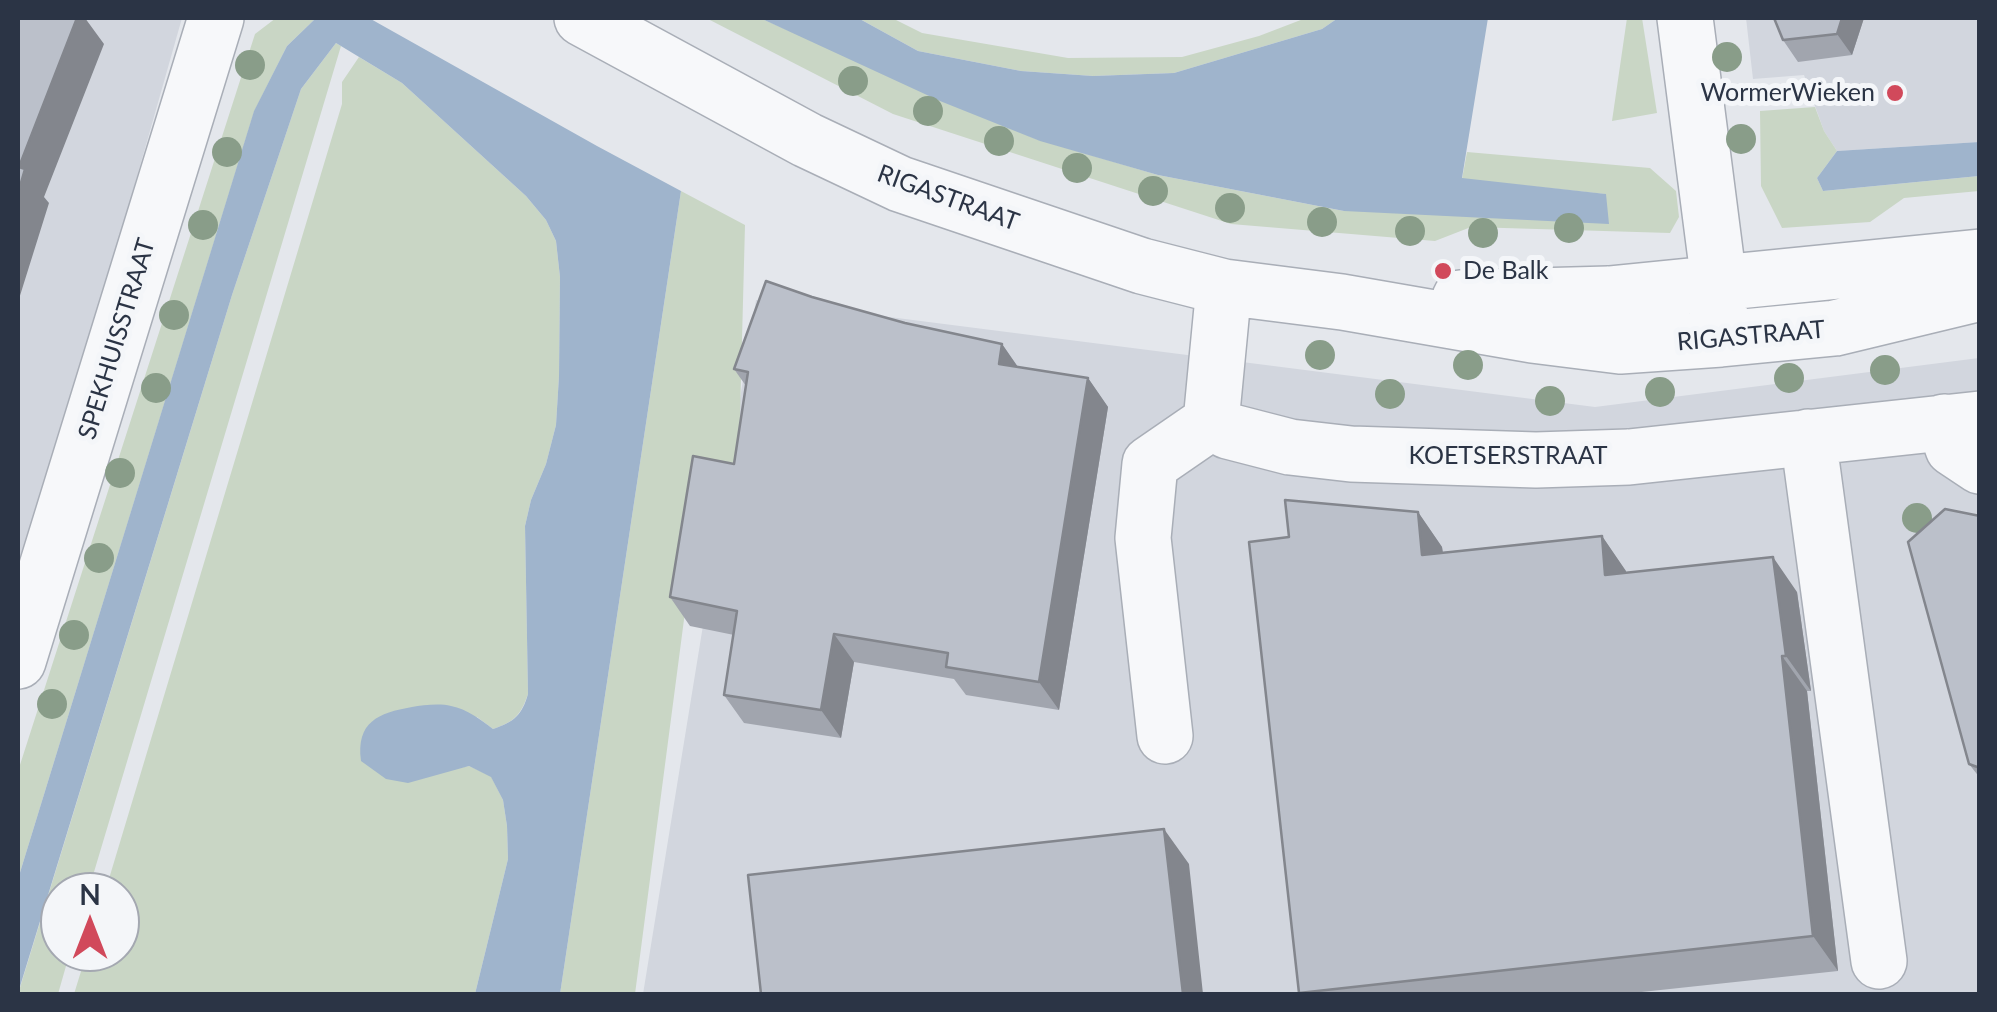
<!DOCTYPE html>
<style>
body{margin:0}
#map{position:relative;width:1997px;height:1012px;overflow:hidden;background:#e4e7ec;font-family:Lato,sans-serif}
canvas{display:block}
.frame{position:absolute;inset:0;border:20px solid #2b3445;pointer-events:none}
.north{position:absolute;left:40px;top:872px;width:100px;height:100px;box-sizing:border-box;background:#f4f6f9;border:2px solid #a4a8b1;border-radius:50%;rotate:0deg;font-size:28px;font-weight:700;line-height:40px;text-align:center;color:#2b3445}
.north::after{content:'';display:block;margin:auto;width:35px;height:45px;background:#d1495b;clip-path:polygon(50% 0,100% 100%,50% 72%,0 100%)}
</style>
<div id="map">
<canvas width="1997" height="1012"></canvas>
<div class="frame"></div>
<div class="north">N</div>
</div>
<script>
const ctx = document.querySelector('canvas').getContext('2d');
ctx.lineJoin = 'round';
function fill(path, color) { ctx.fillStyle = color; ctx.fill(path, 'evenodd'); }
function strokePath(path, color, width, dash) { ctx.strokeStyle = color; ctx.lineWidth = width; ctx.lineCap = dash ? 'butt' : 'round'; ctx.setLineDash(dash || []); ctx.stroke(path); }
function label(font, color, halo, rows, align = 'center') {
  ctx.font = font + ' Lato,sans-serif'; ctx.lineWidth = 10; ctx.setLineDash([]); ctx.textBaseline = 'middle'; ctx.strokeStyle = halo; ctx.fillStyle = color; for (const [text, x, y, turn = 0] of rows) {
    ctx.save(); ctx.translate(x, y); ctx.rotate((+turn || 0) * Math.PI / 180); ctx.textAlign = isNaN(turn) ? turn : align; if (halo) ctx.strokeText(text, 0, 0); ctx.fillText(text, 0, 0); ctx.restore();
  }
}
const built = new Path2D(`
 M18,18H182L77,388L18,563Z
 M1746,18H1979V142L1837,151L1824,131L1804,75L1753,79Z
 M756,300L1595,407L1979,358V994H643Z`);
const green = new Path2D(`
 M276,18H316L287,46L254,112L18,879V771L255,34Z
 M706,18H760L1036,139L1158,175L1344,211L1605,194L1462,179L1467,152L1650,168L1676,191L1679,217L1670,233L1471,227L1435,241L1231,224L893,114Z
 M858,18H892L922,33L1068,58L1182,57L1259,36L1306,18H1338L1322,29L1174,73L1093,76L1021,71L918,51Z
 M1627,18H1642L1657,113L1612,121Z
 M336,43L341,46L88,892H60V952H70L58,994H18L232,295L301,89Z
 M359,57L402,83L526,196L546,220L556,241L560,277L559,376L556,425L546,464L531,500L525,526L528,694C521,715 514,722 493,729L477,717L454,769L469,766L491,776L503,800L507,826L508,859L475,994H74L87,952H120V892H105L342,104V82Z
 M1815,107L1824,131L1837,151L1817,178L1823,191L1979,176V191L1904,198L1870,222L1782,228L1761,186L1760,111Z
 M681,191L745,225L738,492L702,482L635,994H560Z`);
const water = new Path2D(`
 M316,18H369L597,146L681,191L560,994H475L508,859L507,826L503,800L491,777L469,766L408,783L386,779L361,761C356,722 378,713 412,707C423,705 440,703 451,706C467,709 481,720 493,729C514,722 522,715 528,694L525,526L531,500L546,464L556,425L559,376L560,277L556,241L546,220L526,196L402,83L336,43L301,89L232,295L18,993V879L254,111L287,46Z
 M760,18H858L918,51L1021,71L1093,76L1174,73L1322,29L1338,18H1488L1462,178L1606,194L1609,224L1344,211L1158,175L1040,141L940,101Z
 M1979,142V176L1823,191L1817,178L1837,151Z`);
const minor = new Path2D(`
 M582,18L807,140L900,184L1142,266L1224,287L1342,302L1532,335L1620,346L1721,339L1835,328L1980,293
 M1685,18L1716,259L1720,321
 M1460,298L1609,294L1980,257
 M1211,422L1228,431L1290,447L1351,454L1536,460L1629,457L1980,419
 M1211,422L1224,287
 M1944,422L1953,448L1980,466
 M1808,437L1879,961
 M18,661L216,18
 M1165,736L1143,538L1150,464L1211,422`);
const trees = [
 [1727,57],
 [250,65],
 [853,81],
 [928,111],
 [1741,139],
 [999,141],
 [227,152],
 [1077,168],
 [1153,191],
 [1230,208],
 [1322,222],
 [203,225],
 [1569,228],
 [1410,231],
 [1483,233],
 [174,315],
 [1320,355],
 [1468,365],
 [1885,370],
 [1789,378],
 [156,388],
 [1660,392],
 [1390,394],
 [1550,401],
 [120,473],
 [1917,518],
 [99,558],
 [74,635],
 [52,704]
];
const wall = new Path2D(`
 M1774,18H1864L1852,55L1798,62L1783,40Z
 M812,297L905,323L1002,344L1018,367L1088,378L1108,407L1059,710L966,695L954,679L854,662L841,738L744,723L724,695L734,635L690,626L670,597L734,464L746,386L734,369Z
 M1418,512L1442,547L1443,552L1602,536L1626,572L1797,592L1811,691H1807L1838,971L1623,994H1300L1299,993L1289,537Z
 M1980,516V778L1969,764Z`);
const shadedWall = new Path2D(`
 M77,18H85L104,44L44,197L49,203L18,302L19,167Z
 M1842,18H1864L1852,55L1837,34Z
 M1002,344L1022,373L999,364Z
 M1088,378L1108,407L1059,710L1039,682Z
 M1418,512L1442,547L1447,590L1422,555Z
 M1602,536L1626,571L1630,610L1605,575Z
 M1773,557L1797,592L1811,691L1786,656Z
 M834,634L854,662L841,738L821,710Z
 M1782,656L1807,691L1838,971L1813,936Z
 M1164,829L1189,864L1203,994H1183Z`);
const building = new Path2D(`
 M18,18H77L19,167L25,169L18,193Z
 M1774,18H1842L1837,34L1783,40Z
 M766,281L812,297L905,323L1002,344L999,364L1088,378L1039,682L946,667L948,653L834,634L821,710L724,695L737,611L670,597L693,456L734,464L748,372L734,369Z
 M1285,500L1418,512L1422,555L1602,536L1605,575L1773,557L1786,656H1782L1813,936L1299,993L1249,542L1289,537Z
 M1945,509L1980,516V768L1969,764L1908,542Z
 M1164,829L1183,994H761L748,875Z`);
const markers = [
 [1895,93,10,"#d1495b"],
 [1443,271,10,"#d1495b"]
];
const poiNames = [
 ["WormerWieken",1875,93],
 ["De Balk",1463,271,"left"]
];
const streetNames = [
 ["RIGASTRAAT",948,198,20],
 ["RIGASTRAAT",1751,336,-5],
 ["SPEKHUISSTRAAT",117,339,-73],
 ["KOETSERSTRAAT",1508,456]
];
fill(built, '#d2d6de');
fill(green, '#c9d6c5');
fill(water, '#9fb4cc');
strokePath(minor, '#a9aeb7', 58);
strokePath(minor, '#f7f8fa', 55);
ctx.fillStyle = '#899d89';
for (const [x, y] of trees) { ctx.beginPath(); ctx.arc(x, y, 15, 0, 2 * Math.PI); ctx.fill(); }
fill(wall, '#a1a5ae');
fill(shadedWall, '#83868d');
fill(building, '#bbc0ca');
strokePath(building, '#83868d', 2.5);
for (const [x, y, r, color] of markers) { const dot = new Path2D(); dot.arc(x, y, r, 0, 2 * Math.PI); ctx.fillStyle = color; ctx.fill(dot); strokePath(dot, '#f4f6f9', 4); }
label('25px', '#2b3445', '#f4f6f9', poiNames, 'right');
label('25px', '#2b3445', '#f4f6f9', streetNames);
</script>
